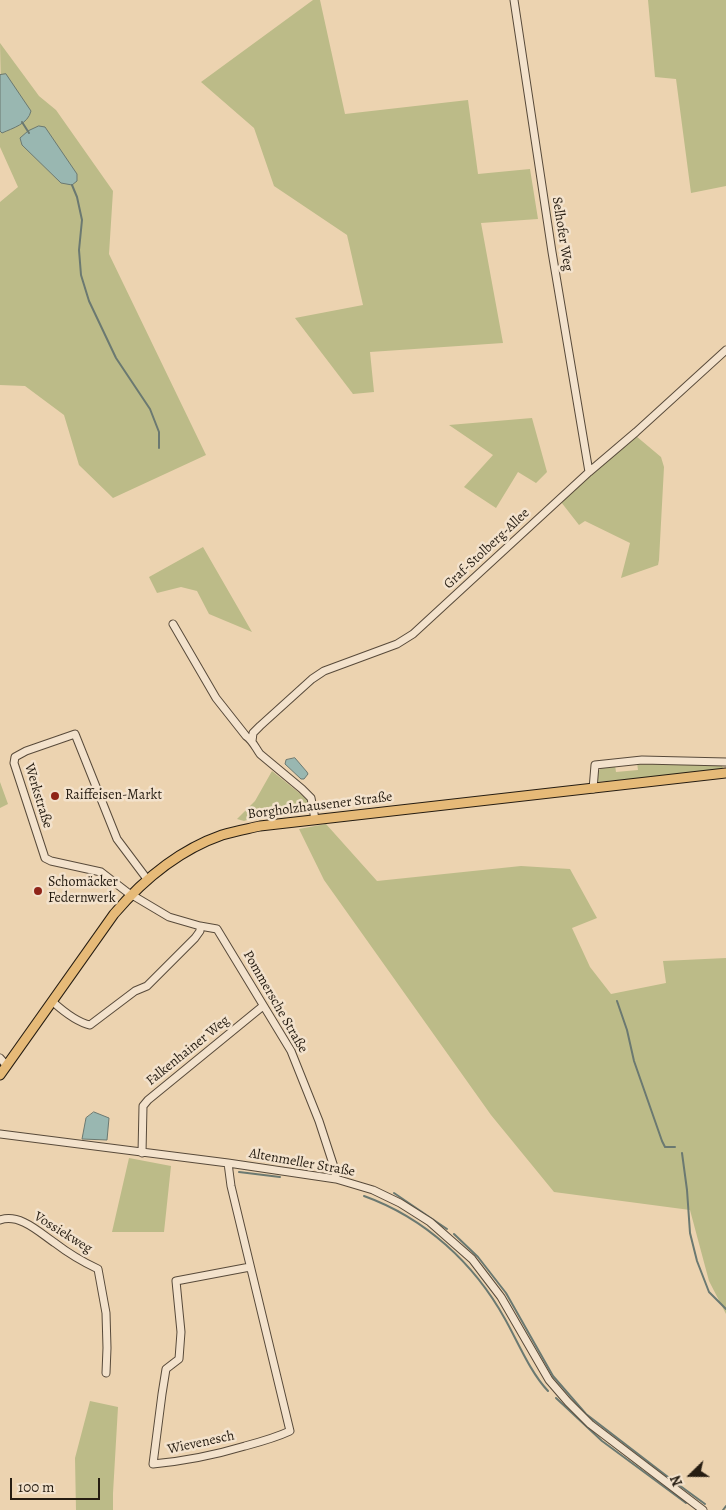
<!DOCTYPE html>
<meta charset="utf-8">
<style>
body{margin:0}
#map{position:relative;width:726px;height:1510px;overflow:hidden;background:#ecd3b0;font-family:Alegreya,serif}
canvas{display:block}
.north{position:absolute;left:666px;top:1450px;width:50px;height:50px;-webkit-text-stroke:4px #f3e2cc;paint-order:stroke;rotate:248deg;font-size:14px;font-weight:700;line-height:20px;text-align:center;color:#261d12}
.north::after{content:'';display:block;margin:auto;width:18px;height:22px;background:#261d12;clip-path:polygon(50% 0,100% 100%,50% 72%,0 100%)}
.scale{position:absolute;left:10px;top:1478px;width:90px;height:22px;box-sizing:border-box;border:2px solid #261d12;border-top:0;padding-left:6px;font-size:15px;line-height:18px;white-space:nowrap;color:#261d12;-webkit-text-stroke:4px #f3e2cc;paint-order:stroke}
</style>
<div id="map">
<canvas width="726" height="1510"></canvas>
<div class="north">N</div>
<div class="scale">100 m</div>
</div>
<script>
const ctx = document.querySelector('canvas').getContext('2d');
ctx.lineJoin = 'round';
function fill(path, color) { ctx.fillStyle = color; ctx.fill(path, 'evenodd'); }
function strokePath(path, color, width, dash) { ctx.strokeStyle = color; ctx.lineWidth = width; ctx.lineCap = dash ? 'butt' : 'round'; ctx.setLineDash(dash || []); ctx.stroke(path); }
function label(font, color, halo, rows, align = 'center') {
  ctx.font = font + ' Alegreya,serif'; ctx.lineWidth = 5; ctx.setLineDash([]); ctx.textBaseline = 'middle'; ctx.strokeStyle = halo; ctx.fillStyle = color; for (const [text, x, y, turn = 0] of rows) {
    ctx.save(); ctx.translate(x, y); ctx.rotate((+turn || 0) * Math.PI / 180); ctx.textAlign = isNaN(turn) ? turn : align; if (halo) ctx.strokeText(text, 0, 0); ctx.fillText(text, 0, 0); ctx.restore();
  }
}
const green = new Path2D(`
 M313,0H320L345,114L468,100L478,174L530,169L538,219L481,223L503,343L370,352L374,392L353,394L295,318L363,305L347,235L274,186L254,128L201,82Z
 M648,0H726V186L691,193L676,79L655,77Z
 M0,43L39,96L56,110L113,191L109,254L206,455L113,498L79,465L64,415L25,386L0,385V202L18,187L0,147V131L2,133ZM20,138L61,183L23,145Z
 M532,418L547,472L536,483L518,472L496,508L464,487L493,455L449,425Z
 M636,436L661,457L664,467L659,560L658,565L621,578L630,543L585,521L579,525L561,502Z
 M203,547L252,632L209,614L197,591L181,587L157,593L149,577Z
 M637,763L721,765L724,769L722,771L596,782V774L602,767L615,765L616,772L638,770Z
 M272,771L308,800L309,811L264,814L244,821L237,819L255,801Z
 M0,782L8,804L0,808Z
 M326,824L377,881L521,866L570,869L597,918L572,928L590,967L611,994L666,983L663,961L726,958V1314L709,1281L690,1210L554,1192L491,1115L324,880L299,829Z
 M129,1158L171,1166L164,1232H112Z
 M90,1401L118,1407L113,1493V1510H76L75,1458Z`);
const water = new Path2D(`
 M6,74L31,111C28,124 13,128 2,133L0,131V75Z
 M39,126L45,127L77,174V181L72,185L61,183L22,145L20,138L28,131Z
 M295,758L307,772L308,774L304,779H301L285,764L286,760Z
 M94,1112L109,1118L107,1140L82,1139L86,1118Z`);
const stream = new Path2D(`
 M22,122L29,133
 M72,185L77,197L82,220L79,250L81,275L89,301L116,358L150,409L159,432V448
 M617,1001L627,1030L634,1061L662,1141L665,1147H675
 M682,1153L687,1190L690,1233L697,1261L709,1292L726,1309
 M239,1172L280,1177
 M394,1193L447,1229
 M364,1196C425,1218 474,1263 505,1319C518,1342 530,1372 548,1391
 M454,1234L478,1257L506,1293L553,1376L586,1414L668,1477L705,1504
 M556,1398L602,1441L686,1503
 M723,1510L726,1506`);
const minor = new Path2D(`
 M514,0L552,252L589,472
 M173,624L216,698L246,736C253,741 255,747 260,754L302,789L311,798L315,819
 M252,741L253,733L260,726L312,679L324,671L397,644L413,634L589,472L636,432L726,350
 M593,789L595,765L642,760L726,762
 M147,879L117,839L75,734L26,751L15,757L14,763L45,858L51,861L101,872L127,892L169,917L200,926L217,929L291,1051L319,1121L335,1170L336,1179
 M53,1002C63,1011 76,1022 90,1025L135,991L147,986L195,938L200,931V926
 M0,1058L7,1066
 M0,1134L228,1163L336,1179L373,1190L400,1203L430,1222L472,1259L501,1297L549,1380L568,1402L590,1424L703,1510
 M142,1153L143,1106L148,1100L263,1006
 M228,1163L231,1186L290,1431C275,1438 260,1442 245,1446C215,1455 185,1461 153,1464L162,1394L166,1369L179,1359L181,1332L176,1281L250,1267
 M0,1220C20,1213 40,1233 55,1243C68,1253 83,1262 98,1269L106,1313L107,1348L106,1373`);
const major = new Path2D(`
 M0,1075L114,914C143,880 179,850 222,835C235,831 247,829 260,826L726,773`);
const markers = [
 [55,796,5,"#8f2418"],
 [38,891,5,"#8f2418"]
];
const streetNames = [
 ["Selhofer Weg",562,234,81],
 ["Graf-Stolberg-Allee",487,549,-43],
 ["Werkstraße",38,796,73],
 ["Borgholzhausener Straße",320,806,-7],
 ["Pommersche Straße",275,1002,60],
 ["Falkenhainer Weg",188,1051,-39],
 ["Altenmeller Straße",302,1163,10],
 ["Vossiekweg",63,1233,32],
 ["Wievenesch",201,1443,-12]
];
const poiNames = [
 ["Raiffeisen-Markt",65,796],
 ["Schomäcker",48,883],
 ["Federnwerk",48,899]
];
fill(green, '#bcbb88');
fill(water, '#99b7b1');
strokePath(water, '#6b7971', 1);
strokePath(stream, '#6b7971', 2);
strokePath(minor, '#584a3a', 9);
strokePath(major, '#261d12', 11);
strokePath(minor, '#f3e2cc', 7);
strokePath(major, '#e6ba78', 9);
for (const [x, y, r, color] of markers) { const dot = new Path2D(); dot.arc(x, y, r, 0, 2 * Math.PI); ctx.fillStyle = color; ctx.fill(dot); strokePath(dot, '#f3e2cc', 2); }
label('14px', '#261d12', '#f3e2cc', streetNames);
label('14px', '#261d12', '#f3e2cc', poiNames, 'left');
</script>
